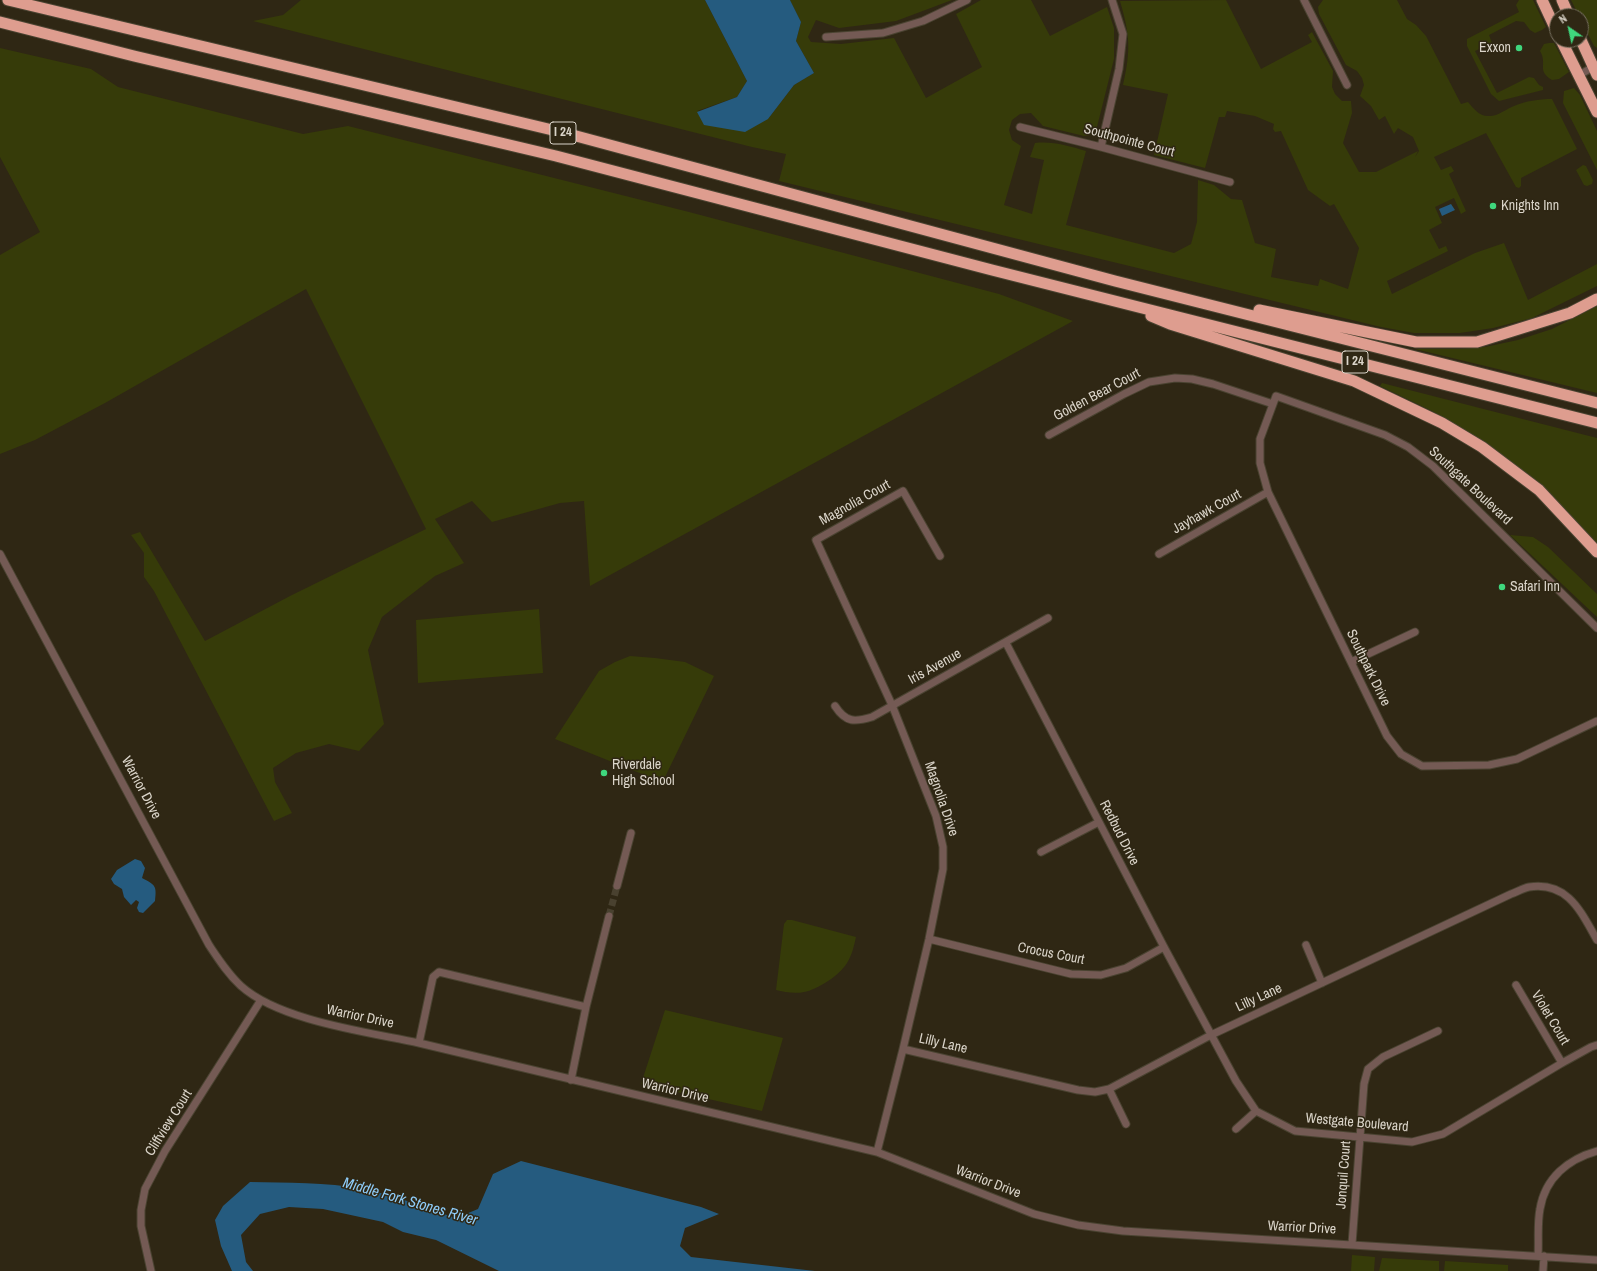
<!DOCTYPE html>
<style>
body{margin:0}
#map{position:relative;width:1597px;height:1271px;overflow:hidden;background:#2f2714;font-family:"Archivo Narrow",sans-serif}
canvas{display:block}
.north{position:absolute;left:1549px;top:8px;width:40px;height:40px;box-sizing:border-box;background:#2f2714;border:1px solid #736c5c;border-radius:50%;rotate:326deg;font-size:11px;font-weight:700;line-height:16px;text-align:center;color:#dad4c9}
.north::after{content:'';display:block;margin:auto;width:14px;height:18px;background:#3fd77d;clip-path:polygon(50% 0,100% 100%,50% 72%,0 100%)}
</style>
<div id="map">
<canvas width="1597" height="1271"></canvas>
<div class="north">N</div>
</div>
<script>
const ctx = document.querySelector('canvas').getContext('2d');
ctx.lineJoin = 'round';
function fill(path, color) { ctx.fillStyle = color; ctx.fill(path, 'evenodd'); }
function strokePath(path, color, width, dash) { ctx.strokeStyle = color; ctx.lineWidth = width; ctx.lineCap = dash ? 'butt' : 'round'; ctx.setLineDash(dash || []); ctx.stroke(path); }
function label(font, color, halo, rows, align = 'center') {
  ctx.font = font + ' "Archivo Narrow",sans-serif'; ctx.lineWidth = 3; ctx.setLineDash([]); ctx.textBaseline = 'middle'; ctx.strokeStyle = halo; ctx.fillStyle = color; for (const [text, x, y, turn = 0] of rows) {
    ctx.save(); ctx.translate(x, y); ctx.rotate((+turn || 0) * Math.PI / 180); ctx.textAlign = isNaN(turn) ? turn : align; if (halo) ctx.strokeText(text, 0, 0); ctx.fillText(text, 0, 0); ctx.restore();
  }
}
const green = new Path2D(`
 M301,0H705L747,81L737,97L697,111L768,119L794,85L814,73L796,41L801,22L790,0H952L896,21L839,28L816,20L808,37L811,42L841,44L894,38L926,98L982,67L956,14L981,0H1031L1050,36L1107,7L1114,28V59L1096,131L1090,135L1084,136L1043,126L1031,113L1020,114L1012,120L1009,130L1012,140L1021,146L1004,205L1032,214L1044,160L1030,157L1035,143C1053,141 1069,146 1086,151L1066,225L1174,253L1191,244L1197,222L1198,180L1214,185L1231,199L1242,200L1255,243L1276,249L1271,277L1318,286L1320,279L1348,289L1359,248L1334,204L1330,206L1308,190L1281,131L1275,132L1273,129L1274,124L1255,116L1227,111L1225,117H1219L1205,168L1154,155L1168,94L1123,85C1131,50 1130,35 1120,1L1226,0L1261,69L1312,42L1308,35L1312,32L1333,71L1332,87L1335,94L1342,101H1351L1352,113L1343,143L1359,172H1376L1418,151L1415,157L1419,151L1413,137L1398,128L1394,134L1385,116L1379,120L1371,106L1360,96L1364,85L1362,78L1357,71L1346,65L1319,14L1318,7L1323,0H1397L1407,19L1416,25L1426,36L1461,104L1468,102C1473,108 1479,116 1488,116C1497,117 1506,109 1514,106C1526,101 1539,99 1552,99L1577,149L1521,178V186L1519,188L1516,187L1486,133L1434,157L1441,170L1451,166L1454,171L1449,174L1466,211L1461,214L1454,198L1435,207L1442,223L1429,230L1439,249L1446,246L1448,251L1387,281L1392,294L1475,253L1504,243L1528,300L1597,264V286L1532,318L1493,328L1460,333H1414L1381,327L779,181L786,154L752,147L253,21L283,15Z
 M1519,0H1533L1546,27L1542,30L1535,33L1530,30L1524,22L1516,21L1489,35L1492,43L1475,51L1497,93L1529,77L1534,78L1539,85L1543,87V90L1499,101L1491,94L1467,46V39L1519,12L1516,5Z
 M1571,0H1597V48L1594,46L1581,20V16H1579Z
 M1549,43H1554L1569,72L1559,79L1552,80C1536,70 1548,65 1540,51L1544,44Z
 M0,48L91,69L118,87L303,134L348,126L689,212L999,294L1073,321L590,586L584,501L560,503L492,522L472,501L435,519L464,563L435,576L382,617L368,650L384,724L359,751L329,744L296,753L273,768L275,782L292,813L274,821L154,591L144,577V553L131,535L140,532L205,641L290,596L426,529L306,289L105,403L35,440L0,454V255L40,232L0,157Z
 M1574,88L1580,95L1597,131V170L1563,103L1564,91Z
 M1583,165L1586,166L1593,180L1592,184L1587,186L1584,185L1576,170Z
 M1597,306V393L1415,349H1460L1485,347L1518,340L1552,329Z
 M1382,383L1597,438V544L1580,525L1532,480L1471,436L1432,411L1380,386Z
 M1510,535L1533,537L1548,547L1597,594V617Z
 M539,609L543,673L418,683L416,620Z
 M630,656L655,658L685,662L714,676L665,777L657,780L555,739L599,671L615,662Z
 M787,920H792L856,937C854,946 852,955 847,963C840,975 817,990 804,992C795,994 784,992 776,990L784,924Z
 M665,1010L783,1038L762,1111L641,1084Z
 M1352,1255L1375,1257L1374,1271H1351Z
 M1382,1258L1439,1261V1271H1379Z
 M1445,1261L1508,1265V1271H1444Z`);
const water = new Path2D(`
 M705,0H790L801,22L796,41L814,73L794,85L768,119L745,132L704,125L697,112L737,97L747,81Z
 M1451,204L1455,210L1442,216L1439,209Z
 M135,859L141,861L145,868L142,878C155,885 157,885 155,901L143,913L139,912L137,908L139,902L136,900L131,905L124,897L122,889L114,884L111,879L117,870Z
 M521,1161L701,1207L719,1214L685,1228L680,1246L691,1257L815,1271H499L436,1240L403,1232L383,1222L323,1209L289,1207L260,1214L241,1235L246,1262L253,1271H232L221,1246L215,1220L223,1206L250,1182C287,1183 326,1182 363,1189C395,1195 426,1208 456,1218L478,1209L493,1174Z`);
const minorTunnel = new Path2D(`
 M609,916L617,886`);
const minor = new Path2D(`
 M1304,0L1347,85
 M826,37L883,33L923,21L967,0
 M1579,75L1597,65
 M1020,127L1101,147L1230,182
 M1101,147L1119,69L1123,34L1112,0
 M1049,435L1124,394L1149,382L1175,378L1192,379L1213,384L1273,404
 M0,554L209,945C219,960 228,974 241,986C280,1021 368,1032 419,1043L877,1152L1034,1214L1078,1225L1123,1231L1597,1260
 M1159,554L1268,492
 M1597,628L1433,466L1408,447L1385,435L1276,396L1260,439V463L1268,492L1387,736L1401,754L1422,766L1489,765L1517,759L1597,721
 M1006,643L1164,947L1236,1081L1256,1111L1295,1131L1412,1142L1443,1134L1562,1063L1591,1047L1597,1045
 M1351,662L1415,632
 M835,706C846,723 855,722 872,717L1048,618
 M1041,852L1099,822
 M617,886L631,833
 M929,939L1071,974L1101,975L1126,968L1164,947
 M1306,945L1322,983
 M1516,985L1562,1063
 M419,1043L433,977L439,972L586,1007
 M903,1049L1078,1090L1095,1092L1109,1089L1211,1035L1511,894C1517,892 1523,888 1529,887C1568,881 1581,912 1597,940
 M571,1080L586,1007L609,916
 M1109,1089L1126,1124
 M1236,1129L1256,1111
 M877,1152L903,1049L929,939L943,869V847L936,816L892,705L816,540L903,491L940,556
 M1352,1244L1364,1084L1368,1069L1383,1057L1438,1031
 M1538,1256C1539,1241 1537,1224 1540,1209C1545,1178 1568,1159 1597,1151
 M151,1271L141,1226V1210L145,1189L165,1151L261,1000
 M1543,1271L1544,1256`);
const highway = new Path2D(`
 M8,0L565,133L1115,281L1597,403
 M1542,0L1557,32
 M1562,0L1569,16
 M0,22L134,56L556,156L992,270L1597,423
 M1561,40L1597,112
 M1581,40L1597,75
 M1259,310L1416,342H1477L1570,313L1597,299
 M1151,316L1170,324L1354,381L1442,423L1482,447L1539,490L1597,552`);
const markers = [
 [1519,48,4,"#3fd77d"],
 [1493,206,4,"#3fd77d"],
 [1502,587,4,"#3fd77d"],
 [604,773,4,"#3fd77d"]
];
const shields = [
 [563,133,26],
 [1355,362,26]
];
const shieldNames = [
 ["I 24",563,133],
 ["I 24",1355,362]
];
const poiNames = [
 ["Exxon",1511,48,"right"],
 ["Knights Inn",1501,206],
 ["Safari Inn",1510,587],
 ["Riverdale",612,765],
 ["High School",612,781]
];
const streetNames = [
 ["Southpointe Court",1129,141,15],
 ["Golden Bear Court",1097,395,-28],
 ["Southgate Boulevard",1470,486,43],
 ["Magnolia Court",855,503,-29],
 ["Jayhawk Court",1207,512,-29],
 ["Iris Avenue",935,667,-29],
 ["Southpark Drive",1368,668,64],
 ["Warrior Drive",141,788,62],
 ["Magnolia Drive",941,799,71],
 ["Redbud Drive",1119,833,63],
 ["Crocus Court",1051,954,11],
 ["Lilly Lane",1259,998,-25],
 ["Warrior Drive",360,1017,12],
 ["Violet Court",1550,1018,59],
 ["Lilly Lane",943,1044,13],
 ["Warrior Drive",675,1091,13],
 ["Cliffview Court",169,1123,-58],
 ["Westgate Boulevard",1357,1123,5],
 ["Jonquil Court",1344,1175,-86],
 ["Warrior Drive",988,1182,21],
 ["Warrior Drive",1302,1228,3]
];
const waterNames = [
 ["Middle Fork Stones River",410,1202,16]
];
fill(green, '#363b09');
fill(water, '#255b7f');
strokePath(minorTunnel, '#49412f', 7, [7, 3.5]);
strokePath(minor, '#4a4331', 9);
strokePath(highway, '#4a4331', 13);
strokePath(minor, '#745a54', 7);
strokePath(highway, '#de9d8f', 11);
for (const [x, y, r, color] of markers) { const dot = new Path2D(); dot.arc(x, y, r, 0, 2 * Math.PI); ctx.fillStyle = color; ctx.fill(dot); strokePath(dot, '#2f2714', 1.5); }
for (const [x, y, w] of shields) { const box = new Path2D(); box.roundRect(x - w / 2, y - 11, w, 22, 3); ctx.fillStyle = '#2f2714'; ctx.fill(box); strokePath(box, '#dad4c9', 1); }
label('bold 13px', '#dad4c9', null, shieldNames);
label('14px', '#dad4c9', '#2f2714', poiNames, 'left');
label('14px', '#dad4c9', '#2f2714', streetNames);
label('italic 15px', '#8fcdfa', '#2f2714', waterNames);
</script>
